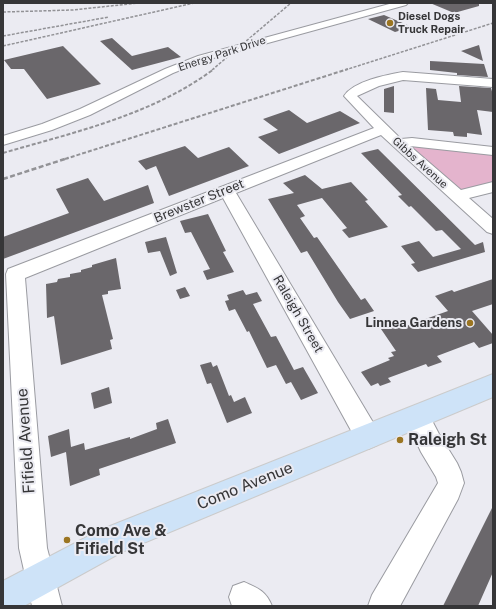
<!DOCTYPE html>
<style>
body{margin:0}
#map{position:relative;width:496px;height:609px;overflow:hidden;background:#ebebf2;font-family:"Public Sans",sans-serif}
canvas{display:block}
.frame{position:absolute;inset:0;border:4px solid #363638;pointer-events:none}
</style>
<div id="map">
<canvas width="496" height="609"></canvas>
<div class="frame"></div>
</div>
<script>
const ctx = document.querySelector('canvas').getContext('2d');
ctx.lineJoin = 'round';
function fill(path, color) { ctx.fillStyle = color; ctx.fill(path, 'evenodd'); }
function strokePath(path, color, width, dash) { ctx.strokeStyle = color; ctx.lineWidth = width; ctx.lineCap = dash ? 'butt' : 'round'; ctx.setLineDash(dash || []); ctx.stroke(path); }
function label(font, color, halo, rows, align = 'center') {
  ctx.font = font + ' "Public Sans",sans-serif'; ctx.lineWidth = 4; ctx.setLineDash([]); ctx.textBaseline = 'middle'; ctx.strokeStyle = halo; ctx.fillStyle = color; for (const [text, x, y, turn = 0] of rows) {
    ctx.save(); ctx.translate(x, y); ctx.rotate((+turn || 0) * Math.PI / 180); ctx.textAlign = isNaN(turn) ? turn : align; if (halo) ctx.strokeText(text, 0, 0); ctx.fillText(text, 0, 0); ctx.restore();
  }
}
const green = new Path2D(`
 M413,145L493,153V182L464,190L459,189L412,148L411,146Z`);
const building = new Path2D(`
 M430,3H479V6L454,13Z
 M384,15L412,27L395,32L368,19Z
 M112,38L132,56L168,47L181,57L132,70L100,41Z
 M479,45L483,61L461,51Z
 M63,46L101,84L47,99L24,69H11L4,60Z
 M430,61L484,64L488,77L457,75V73L430,70Z
 M394,86V113L384,112V89Z
 M459,86L491,88L493,95V112L477,110L482,135L467,133V137L454,136L453,132L428,130L426,88L436,89L438,100L461,102Z
 M289,110L307,123L340,111L360,123L279,154L258,137L278,130L263,119Z
 M185,146L198,158L229,147L249,166L169,196L156,166L146,170L138,161Z
 M378,149L475,245L483,242L485,252L418,272L411,264L415,263L401,246L419,241L433,257L461,249L442,230L436,231L411,206L409,207L398,196L402,195L361,153Z
 M305,175L322,189L351,182L368,200L365,201L388,227L349,238L342,230L347,228L322,198L297,205L305,216L300,218L314,238L317,237L361,300L365,298L374,311L350,319L338,302L307,251L301,253L268,199L294,193L283,183Z
 M88,178L104,201L148,185L154,203L3,259V237L69,213L56,189Z
 M208,214L226,251L223,252L234,272L207,280L203,271L210,269L191,232L185,233L180,221Z
 M166,237L177,273L170,276L160,251L148,253L145,242Z
 M116,258L121,289L108,291V294L102,295L113,339L110,340L112,349L61,365L54,316L47,318L46,284L57,282L58,279L70,277V274L81,272V270L92,267V265Z
 M493,279V304L472,311L493,335V343L479,348L474,342L437,356L442,362L428,367L426,364L388,378L391,382L380,386L378,383L371,386L361,372L390,360L388,358L394,356L391,352L396,351L381,329L395,324L397,327L401,326L403,327L448,311L435,296L452,290L454,292Z
 M185,287L190,296L180,299L176,290Z
 M243,290L246,295L257,292L262,301L253,304L271,337L276,336L294,370L303,367L318,393L301,400L291,382L286,384L276,365L267,368L249,331L247,332L235,309L229,311L225,301L229,300L227,295Z
 M211,362L213,367L217,365L229,396L231,395L234,402L245,397L252,413L227,423L211,383L207,384L200,365Z
 M109,387L112,403L94,409L91,393Z
 M168,419L176,443L99,469L100,475L70,486L66,452L51,457L48,436L69,429L71,447L84,443L85,450L130,437V439L157,429L156,423Z
 M493,506V572L478,606H443Z`);
const minor = new Path2D(`
 M393,3H408L406,5L206,60L173,73L90,115L52,130L3,145V136L42,124L80,109L165,69L198,56Z
 M403,72L493,79V87L403,80L379,86L357,96L401,139L412,138L493,147V155L410,146L461,190L493,182V192L469,198L493,219V234L487,232L381,135L236,193L377,429L380,437L377,445L368,449L359,445L223,198L25,278L47,548L62,606H32L19,548L6,274L8,269L374,128L344,96C354,81 386,75 403,72Z
 M417,406L426,409L439,434L457,463L461,472L464,483L458,499L400,606H368L372,595L438,483L436,477L421,452L405,417L408,409Z
 M244,582C258,588 266,591 272,606H232L229,597L233,586Z`);
const major = new Path2D(`
 M493,374V397L122,552L24,606H3V581L100,530Z`);
const railFar2 = new Path2D(`
 M3,12L73,10L138,3
 M3,36L109,17
 M3,46L194,3
 M212,70L291,3
 M345,70L493,23`);
const railFar1 = new Path2D(`
 M3,153C75,132 152,115 214,69
 M65,159L348,69`);
const rail = new Path2D(`
 M3,179L68,158`);
const markers = [
 [390,23,4,"#9b7521"],
 [470,323,4,"#9b7521"],
 [400,440,4,"#9b7521"],
 [67,540,4,"#9b7521"]
];
const farPoinames = [
 ["Diesel Dogs",398,17],
 ["Truck Repair",398,30]
];
const farStreetnames = [
 ["Energy Park Drive",222,54,-18],
 ["Gibbs Avenue",420,163,42]
];
const streetNames = [
 ["Brewster Street",199,201,-22],
 ["Raleigh Street",298,314,60]
];
const poiNames = [
 ["Linnea Gardens",462,323]
];
const nearPoinames = [
 ["Raleigh St",408,440],
 ["Como Ave &",75,531],
 ["Fifield St",75,549]
];
const nearStreetnames = [
 ["Fifield Avenue",26,441,-94],
 ["Como Avenue",245,486,-22]
];
fill(green, '#e4b4cd');
fill(building, '#6a676b');
strokePath(minor, '#9a9ba1', 2);
strokePath(major, '#cbcbcb', 2);
fill(minor, '#fff');
fill(major, '#cee3f8');
strokePath(railFar2, '#929296', 1.5, [3, 1.5]);
strokePath(railFar1, '#929296', 2, [4, 2]);
strokePath(rail, '#929296', 2.5, [5, 2.5]);
for (const [x, y, r, color] of markers) { const dot = new Path2D(); dot.arc(x, y, r, 0, 2 * Math.PI); ctx.fillStyle = color; ctx.fill(dot); strokePath(dot, '#ebebf2', 1.5); }
label('bold 11px', '#363638', '#ebebf2', farPoinames, 'left');
label('11px', '#363638', '#ebebf2', farStreetnames);
label('13px', '#363638', '#ebebf2', streetNames);
label('bold 13px', '#363638', '#ebebf2', poiNames, 'right');
label('bold 16px', '#363638', '#ebebf2', nearPoinames, 'left');
label('16px', '#363638', '#ebebf2', nearStreetnames);
</script>
